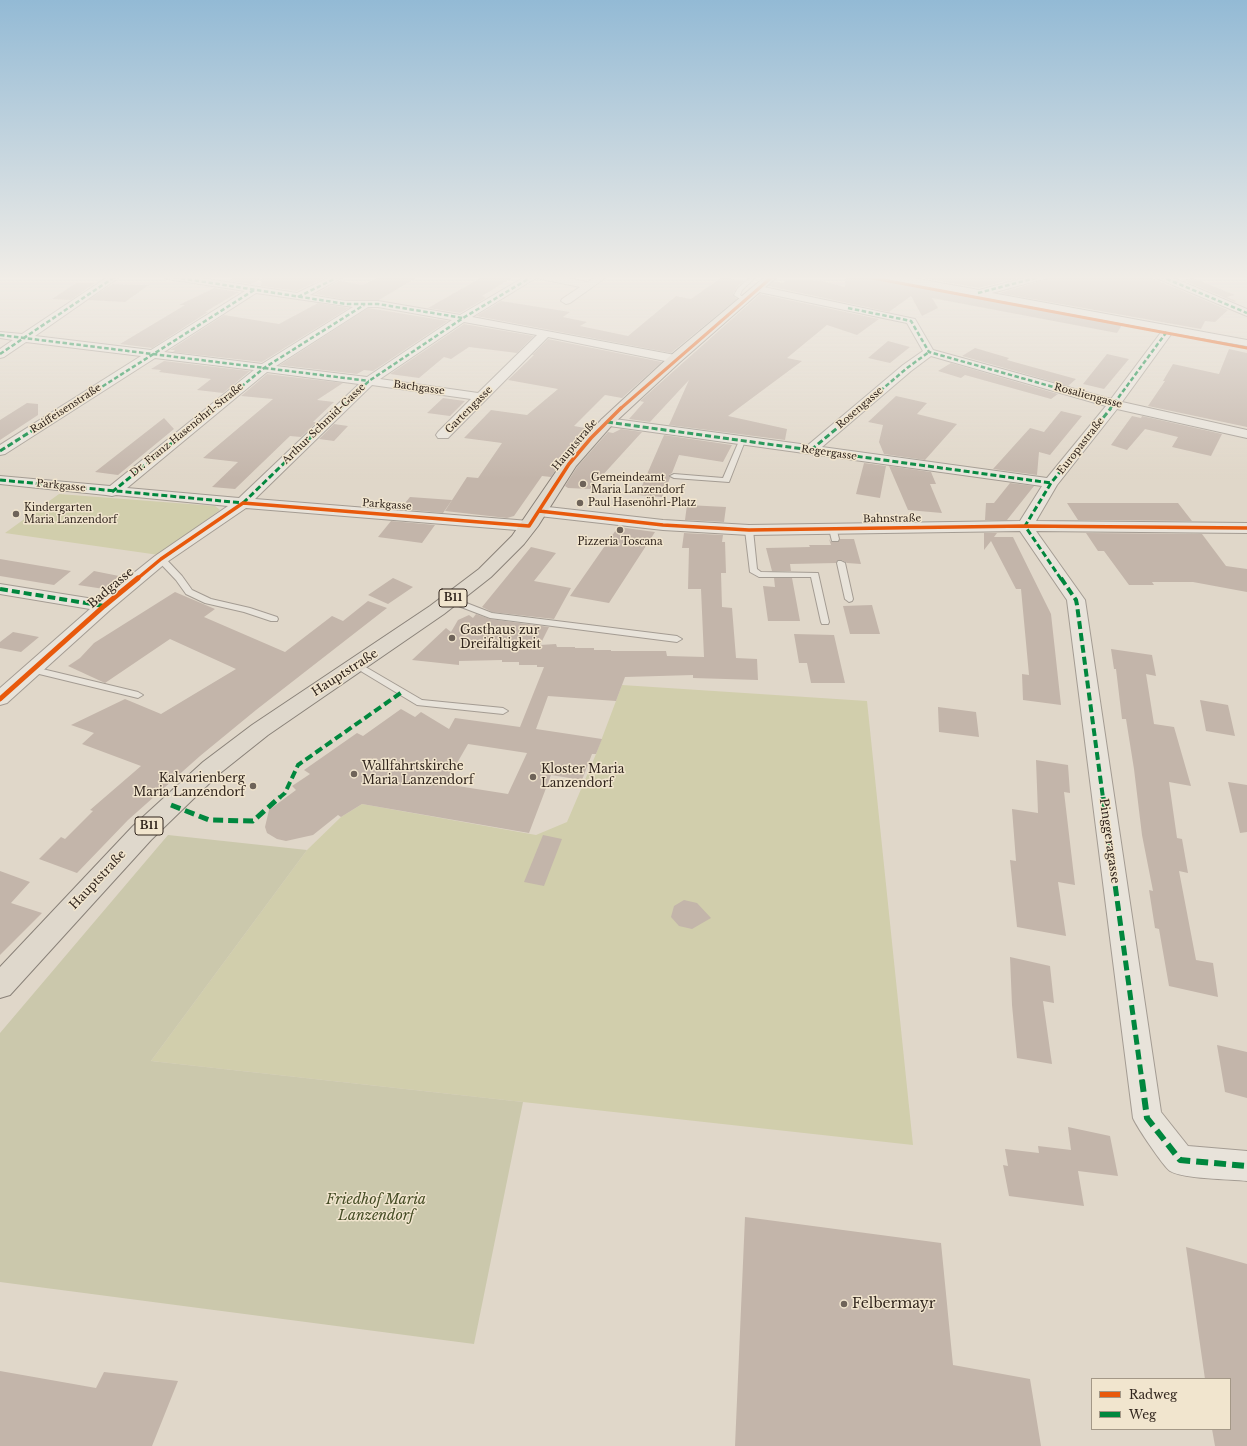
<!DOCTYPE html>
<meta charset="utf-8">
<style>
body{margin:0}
#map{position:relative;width:1247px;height:1446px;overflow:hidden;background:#e0d7c9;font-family:"Libre Baskerville",serif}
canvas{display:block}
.legend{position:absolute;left:1091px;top:1378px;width:140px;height:52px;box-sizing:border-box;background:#f1e5ce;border:1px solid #a49887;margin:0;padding:5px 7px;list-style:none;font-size:12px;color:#31251d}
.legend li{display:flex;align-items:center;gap:8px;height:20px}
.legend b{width:20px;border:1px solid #a49887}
</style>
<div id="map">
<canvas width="1247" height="1446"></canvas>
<ul class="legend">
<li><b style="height:5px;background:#e8590c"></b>Radweg</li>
<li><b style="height:5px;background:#00873e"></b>Weg</li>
</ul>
</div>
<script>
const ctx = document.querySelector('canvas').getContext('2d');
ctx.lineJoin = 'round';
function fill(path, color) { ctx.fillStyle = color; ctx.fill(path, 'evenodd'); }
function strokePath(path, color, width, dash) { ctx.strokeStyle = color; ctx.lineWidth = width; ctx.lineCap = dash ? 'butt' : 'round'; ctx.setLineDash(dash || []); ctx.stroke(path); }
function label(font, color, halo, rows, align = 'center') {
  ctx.font = font + ' "Libre Baskerville",serif'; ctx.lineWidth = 3; ctx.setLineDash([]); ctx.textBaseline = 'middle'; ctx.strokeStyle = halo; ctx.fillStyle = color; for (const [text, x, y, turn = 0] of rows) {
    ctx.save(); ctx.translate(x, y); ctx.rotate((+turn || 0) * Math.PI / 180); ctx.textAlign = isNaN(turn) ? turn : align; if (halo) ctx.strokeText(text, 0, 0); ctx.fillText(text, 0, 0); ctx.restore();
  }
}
const green = new Path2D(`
 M59,494L215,506L220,510L159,555L5,533Z
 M622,685L867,701L913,1145L151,1061L307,850L341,817L362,804L536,835L567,822L596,754Z`);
const cemetery = new Path2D(`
 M168,835L307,850L151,1061L523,1102L474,1344L0,1282V1033Z`);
const building = new Path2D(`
 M237,276H258L260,279L251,284L228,281Z
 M262,276H314L324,278L297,291L261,286Z
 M381,276H419L379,300H346L315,294L339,281L363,285Z
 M484,276H515L482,296L486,297L484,298H486L460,313L428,308Z
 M846,276H878L884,280L1122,325L1117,333L932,298L938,308L922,316L911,296L889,312L768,286L774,281L783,283L786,280H811L826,282L845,287Z
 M911,276H1025L979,288Z
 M1049,276H1147L1228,310L1215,322L1205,321L1201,329L999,293L1047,279Z
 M722,277L744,281L737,287L733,294L737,299L671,353L476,316L501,301L570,312L563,317L587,322L580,326L628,336L676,296L691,299Z
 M1193,278L1235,295L1227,297L1236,301L1235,302L1182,280Z
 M76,283H95L71,300L52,299Z
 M112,284L149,285L125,302L88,300Z
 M214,288L239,292L205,312H208L152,348L120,344L185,305H179Z
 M760,294L879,319L857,335L827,325L787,358L802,361L728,416L787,429L785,440L669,425L689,380L650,422L629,419L644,402L640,401Z
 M318,303L349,308L262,362L173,352L175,350H170L224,315L279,324Z
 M368,308L448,321L373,371L364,370L357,374L280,365Z
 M464,324L534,336L517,353L469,347L451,359L444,357L419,378L390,374Z
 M548,339L662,362L622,398L605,395L574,426L591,429L563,459L551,477L542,476L514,516L507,518L445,511L467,477L478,478L502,443L464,438L491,410L527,415L558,389L508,380L534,355H532Z
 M888,341L910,347L890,363L868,358Z
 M975,348L1009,358L1007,360L1076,379L1068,386L962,356Z
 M1229,349L1247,353V427L1148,406L1165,381H1163L1173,364L1219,374Z
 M1107,354L1129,359L1104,389L1083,384Z
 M164,361L250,371L223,393L197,390L211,379L159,372L161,370L151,369Z
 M951,363L1058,394L1051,399L965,375L961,378L938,371Z
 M267,374L343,383L317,400L334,402L313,422H317L301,437L290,436L235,489L212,487L238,462L203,458L273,399L241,396Z
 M896,396L927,403L917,414L957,424L925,460L884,454L879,442L883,425L868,422Z
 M443,398L465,401L450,416L427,413Z
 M27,403L38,404V415L0,440V420Z
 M1061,411L1082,416L1050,455L1039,452L1037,475L993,469L1030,428L1044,432Z
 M1132,416L1141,418L1142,416L1222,434L1211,456L1172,447L1178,437L1145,429L1127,450L1111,445Z
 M164,418L174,429L118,475L95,472Z
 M334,424L348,426L334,441L319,439Z
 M621,429L642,432L590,489L568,488L565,486L577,467L608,432L613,433Z
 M664,435L732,445L723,462L679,455L672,473L669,475L670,478L662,497L638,495Z
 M864,463L886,466L880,498L856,494Z
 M889,466L931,472L936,484H930L942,513L908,510Z
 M1010,483L1034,486L1007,520H985L986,503H994Z
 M410,497L452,500L443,513L400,509Z
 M1067,503H1178L1192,521L1078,520Z
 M687,505L726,507L724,522L685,520Z
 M391,521L435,525L422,543L378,537Z
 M618,527L655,532L609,603L570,596Z
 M684,533L723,535L722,542H725L726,573H721L722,607L732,608L736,658L757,659L758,680L693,678V675L625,677L616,701L548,696L536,729L602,739L596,754H592L582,780L551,775L529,833L362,804L341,817L338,815L313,835L286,841L277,839L267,833L265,827L269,810L296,790L292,786L310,774L304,770L357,733L363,736L401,709L415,717L421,712L449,729L455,718L520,727L544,667H537V665H519V662H502V660L459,661V665L412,660L446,628L451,632L458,620L469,615L473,618L476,614L490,619L549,627L540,645L556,644L557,647H575V648H594V650H611V651H666L667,656L704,657L701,589H688L689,548H682ZM468,744L527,753L508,794L445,784Z
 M984,533H997L994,537H1013L1051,614L1061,705L1023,700L1022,674L1029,675L1021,589H1016L991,541L984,550Z
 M1086,533L1202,534L1226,566L1247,569V592L1193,582H1152L1154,585H1129L1104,551H1098Z
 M829,539L831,542H838L840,539H854L861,564L847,563L842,560H838L836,563L790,564L791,571H772L766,548L810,547L809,545H831Z
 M531,547L556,553L534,581L571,588L554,619L492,612L482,607Z
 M0,559L71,571L54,585L0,576Z
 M94,571L119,576L104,589L78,585Z
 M393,578L413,587L388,604L368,595Z
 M774,578H792L800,621H768L763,586L775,587Z
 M175,592L215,609L204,617L285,652L332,616L343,621L368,601L387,608L256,710L200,756L128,820L77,873L39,859L61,837L65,839L93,811L90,810L141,766L82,744L94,733L71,725L125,699L161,714L236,669L170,639L105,683L68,666L80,658L94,643Z
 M872,605L880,634H850L843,606Z
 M13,632L39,637L21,652L0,648V642Z
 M794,634L834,635L845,683H811L807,663H799Z
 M1111,649L1152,655L1156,676L1146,674L1154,724L1174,727L1191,786L1169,782L1177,838L1182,839L1188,873L1179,871L1196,960L1213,963L1218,997L1169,986L1159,929L1155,928L1149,890L1153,891L1142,835L1134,769L1126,719H1122L1116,669H1114Z
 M1200,700L1228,705L1235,736L1206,731Z
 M938,707L976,712L979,737L939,732Z
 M1036,760L1068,765L1070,793L1064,792L1075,885L1058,882L1066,936L1017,927L1010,860L1016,861L1012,809L1038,813Z
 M1228,782L1247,785V832L1240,833Z
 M543,835L562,839L544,886L524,882Z
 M0,871L30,882L11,903L42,913L0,955Z
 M684,900L697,903L711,918L692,929L679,926L671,917L674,906Z
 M1010,957L1050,966L1054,1003L1043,1001L1052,1064L1017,1058L1012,1005Z
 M1217,1045L1247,1052V1098L1225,1092Z
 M1068,1127L1110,1136L1118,1176L1078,1171L1084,1206L1009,1196L1003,1165L1008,1166L1005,1149L1039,1153L1038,1146L1071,1150Z
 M745,1217L941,1243L953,1365L1030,1379L1041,1446H735Z
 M1186,1247L1247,1264V1446H1215L1212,1429H1230V1379H1205Z
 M0,1371L96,1388L104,1372L178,1381L152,1446H0Z`);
const lane = new Path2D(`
 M752,276H757L742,290L740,295L748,300L743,301L734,295L738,288Z
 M742,439L745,441L729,482L674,478L670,476L674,474L723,478L739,441Z
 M830,527H836L839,539L838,541H832L829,529Z
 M746,528H752L753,530L757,569L761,572L818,573L829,622L828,624H822L821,622L811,577H759L750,572L745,530Z
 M158,557H164L182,576L192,590L211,599L250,608L277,617L278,619L277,621H271L244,612L205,603L186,594L176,580L158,561Z
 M838,561H841L845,563L853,599L852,601L849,602L845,599L837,563Z
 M451,597L492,613L677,636L682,639L677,642L490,618L448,602L447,600Z
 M357,662L422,700L503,708L508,711L503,714L417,705L354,667L352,665L354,663Z
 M34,667L138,692L143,695L138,698L31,672L29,670Z`);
const street = new Path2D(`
 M109,276H121L35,336L151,350L245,291L167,279L162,276H188L297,293L332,276H345L310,295L346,301H378L460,315L526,276H557L588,282L596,276H608L570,303L566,304L561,301L562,299L580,287L536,278L472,317L675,355L679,356L681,359L679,362L675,363L548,337L448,438H438L436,435L438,432L471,399L372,385L255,499L529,521L535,523L537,526L535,529L529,531L246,508L167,562L110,610L7,703L0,705V688L90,609L0,594V584L100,600L155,556L228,506L116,495L112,496L106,495L0,484V476L110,486L254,370L155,358L5,454L0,455V445L141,356L26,342L4,357L0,358V349L13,340L0,338V332L22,334ZM256,293L353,307L262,364L164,352ZM368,307H378L452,320L367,377L276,366ZM464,322L537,335L478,393L380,379ZM267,372L359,384L239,498L127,488Z
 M879,276H902L979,290L1031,276H1048L1047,278L992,293L1247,340V346L1172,333L1122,402L1247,430V438L1117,409L1057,485L1036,521L1247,523V533L1036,531L1085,600L1161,1112L1188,1146L1247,1151V1181C1230,1179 1183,1179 1170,1171C1163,1166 1137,1127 1133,1118L1067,600L1020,531L749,535L663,530L539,516L534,514L531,511L534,508L539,506L663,520L749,525L1020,521L1042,486L602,425L600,422L602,419L607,418L808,445L903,365L923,351L907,323L759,292L755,291L754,289L755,287L759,286L915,319L933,350L1111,399L1162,331L884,279ZM931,356L1106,406L1047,478L822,447L911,371Z
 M1155,276H1169L1247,309V316L1156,278Z`);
const primary = new Path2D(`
 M766,276H778L680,362L612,425L576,466L538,526L524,544L491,577L444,614L268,735L219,774L151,840L10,995L0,998V967L133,826L203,762L252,725L430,606L479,569L512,536L564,460L602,419L670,356Z`);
const quietFar4 = new Path2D(`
 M167,276L346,304H378L463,318
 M1160,276L1247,313
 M978,293L1043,276
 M298,297L340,276
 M848,308L911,321L929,352L1114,404
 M0,335L369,381
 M0,354L116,276
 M67,409L254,290
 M214,409L264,368L364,305
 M340,409L369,381L463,318L533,276
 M859,409L907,368L929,352
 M1110,409L1168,330`);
const quietFar3 = new Path2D(`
 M607,422L1051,483
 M811,450L861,408
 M0,451L68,408
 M0,480L243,503
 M112,492L215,408
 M243,503L341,408
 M1061,579L1025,526L1051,483L1111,408`);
const quietFar2 = new Path2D(`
 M1061,578L1076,600L1077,605L1103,798
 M0,589L104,606
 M279,798L285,793L298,765L402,692`);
const quietFar1 = new Path2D(`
 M1103,797L1142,1081
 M171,805L209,820L253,821L280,797`);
const quiet = new Path2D(`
 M1142,1080L1147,1118L1180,1160L1247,1166`);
const cyclewayFar2 = new Path2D(`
 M862,276L1247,348
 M620,409L773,276`);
const cyclewayFar1 = new Path2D(`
 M539,511L663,525L749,530L1025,526L1247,528
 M137,579L161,559L243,503L529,526L569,464L591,438L621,408`);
const cycleway = new Path2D(`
 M0,699L104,606L138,578`);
const markers = [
 [583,484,4,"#6e6359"],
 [580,503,4,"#6e6359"],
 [16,514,4,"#6e6359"],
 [620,530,4,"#6e6359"],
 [452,638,4,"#6e6359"],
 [354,774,4,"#6e6359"],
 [533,777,4,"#6e6359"],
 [253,786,4,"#6e6359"],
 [844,1304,4,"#6e6359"]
];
const farStreetnames = [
 ["Bachgasse",419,388,8],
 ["Rosaliengasse",1088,396,15],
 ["Rosengasse",860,408,-41],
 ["Raiffeisenstraße",66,409,-33],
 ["Gartengasse",469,410,-45],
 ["Arthur Schmid-Gasse",324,424,-44],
 ["Dr. Franz Hasenöhrl-Straße",187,430,-39],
 ["Hauptstraße",575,445,-50],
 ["Europastraße",1081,446,-52],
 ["Regergasse",829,453,8],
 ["Parkgasse",61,486,6],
 ["Parkgasse",387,505,4],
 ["Bahnstraße",892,519,-1]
];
const farPoinames = [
 ["Gemeindeamt",591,478],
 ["Maria Lanzendorf",591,490],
 ["Paul Hasenöhrl-Platz",588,503],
 ["Kindergarten",24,508],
 ["Maria Lanzendorf",24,520],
 ["Pizzeria Toscana",620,542,"center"]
];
const shields = [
 [453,598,28],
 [149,826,28]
];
const shieldNames = [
 ["B11",453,598],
 ["B11",149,826]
];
const streetNames = [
 ["Badgasse",111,588,-40],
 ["Hauptstraße",345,673,-33],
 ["Pinggeragasse",1109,841,82],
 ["Hauptstraße",98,880,-47]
];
const poiNames = [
 ["Gasthaus zur",460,631],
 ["Dreifaltigkeit",460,645],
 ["Wallfahrtskirche",362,767],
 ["Maria Lanzendorf",362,781],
 ["Kloster Maria",541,770],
 ["Lanzendorf",541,784],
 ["Kalvarienberg",245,779,"right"],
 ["Maria Lanzendorf",245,793,"right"]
];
const nearParknames = [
 ["Friedhof Maria",376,1200],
 ["Lanzendorf",376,1216]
];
const nearPoinames = [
 ["Felbermayr",852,1304]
];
fill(green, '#d1ceac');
fill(cemetery, '#cbc8ac');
fill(building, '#c3b5aa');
strokePath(lane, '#a49c93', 2);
strokePath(street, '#a49c93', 2);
strokePath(primary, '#8a8279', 2);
fill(lane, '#e8e3da');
fill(street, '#e8e3da');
fill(primary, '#dfd8cc');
strokePath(quietFar4, '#00873e', 2.5, [4.5, 2.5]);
strokePath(quietFar3, '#00873e', 3, [6, 3]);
strokePath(quietFar2, '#00873e', 4, [8, 4]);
strokePath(quietFar1, '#00873e', 5, [10, 5]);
strokePath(quiet, '#00873e', 6, [12, 6]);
strokePath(cyclewayFar2, '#e8590c', 3);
strokePath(cyclewayFar1, '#e8590c', 3.5);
strokePath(cycleway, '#e8590c', 5);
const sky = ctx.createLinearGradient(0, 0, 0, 479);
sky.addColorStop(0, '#93bad5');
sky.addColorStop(0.58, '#f1ede7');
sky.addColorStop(1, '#f1ede700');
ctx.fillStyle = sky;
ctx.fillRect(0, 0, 1247, 479);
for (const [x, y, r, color] of markers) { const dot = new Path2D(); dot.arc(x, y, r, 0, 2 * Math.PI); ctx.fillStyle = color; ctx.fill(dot); strokePath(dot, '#f1e5ce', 1.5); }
label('10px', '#31251d', '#f1e5ce', farStreetnames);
label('10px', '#31251d', '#f1e5ce', farPoinames, 'left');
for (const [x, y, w] of shields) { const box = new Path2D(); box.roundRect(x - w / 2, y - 9, w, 18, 3); ctx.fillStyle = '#f1e5ce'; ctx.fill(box); strokePath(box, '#31251d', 1); }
label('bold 11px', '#31251d', null, shieldNames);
label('12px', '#31251d', '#f1e5ce', streetNames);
label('12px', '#31251d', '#f1e5ce', poiNames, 'left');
label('italic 14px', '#454c25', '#f1e5ce', nearParknames);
label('14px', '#31251d', '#f1e5ce', nearPoinames, 'left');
</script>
